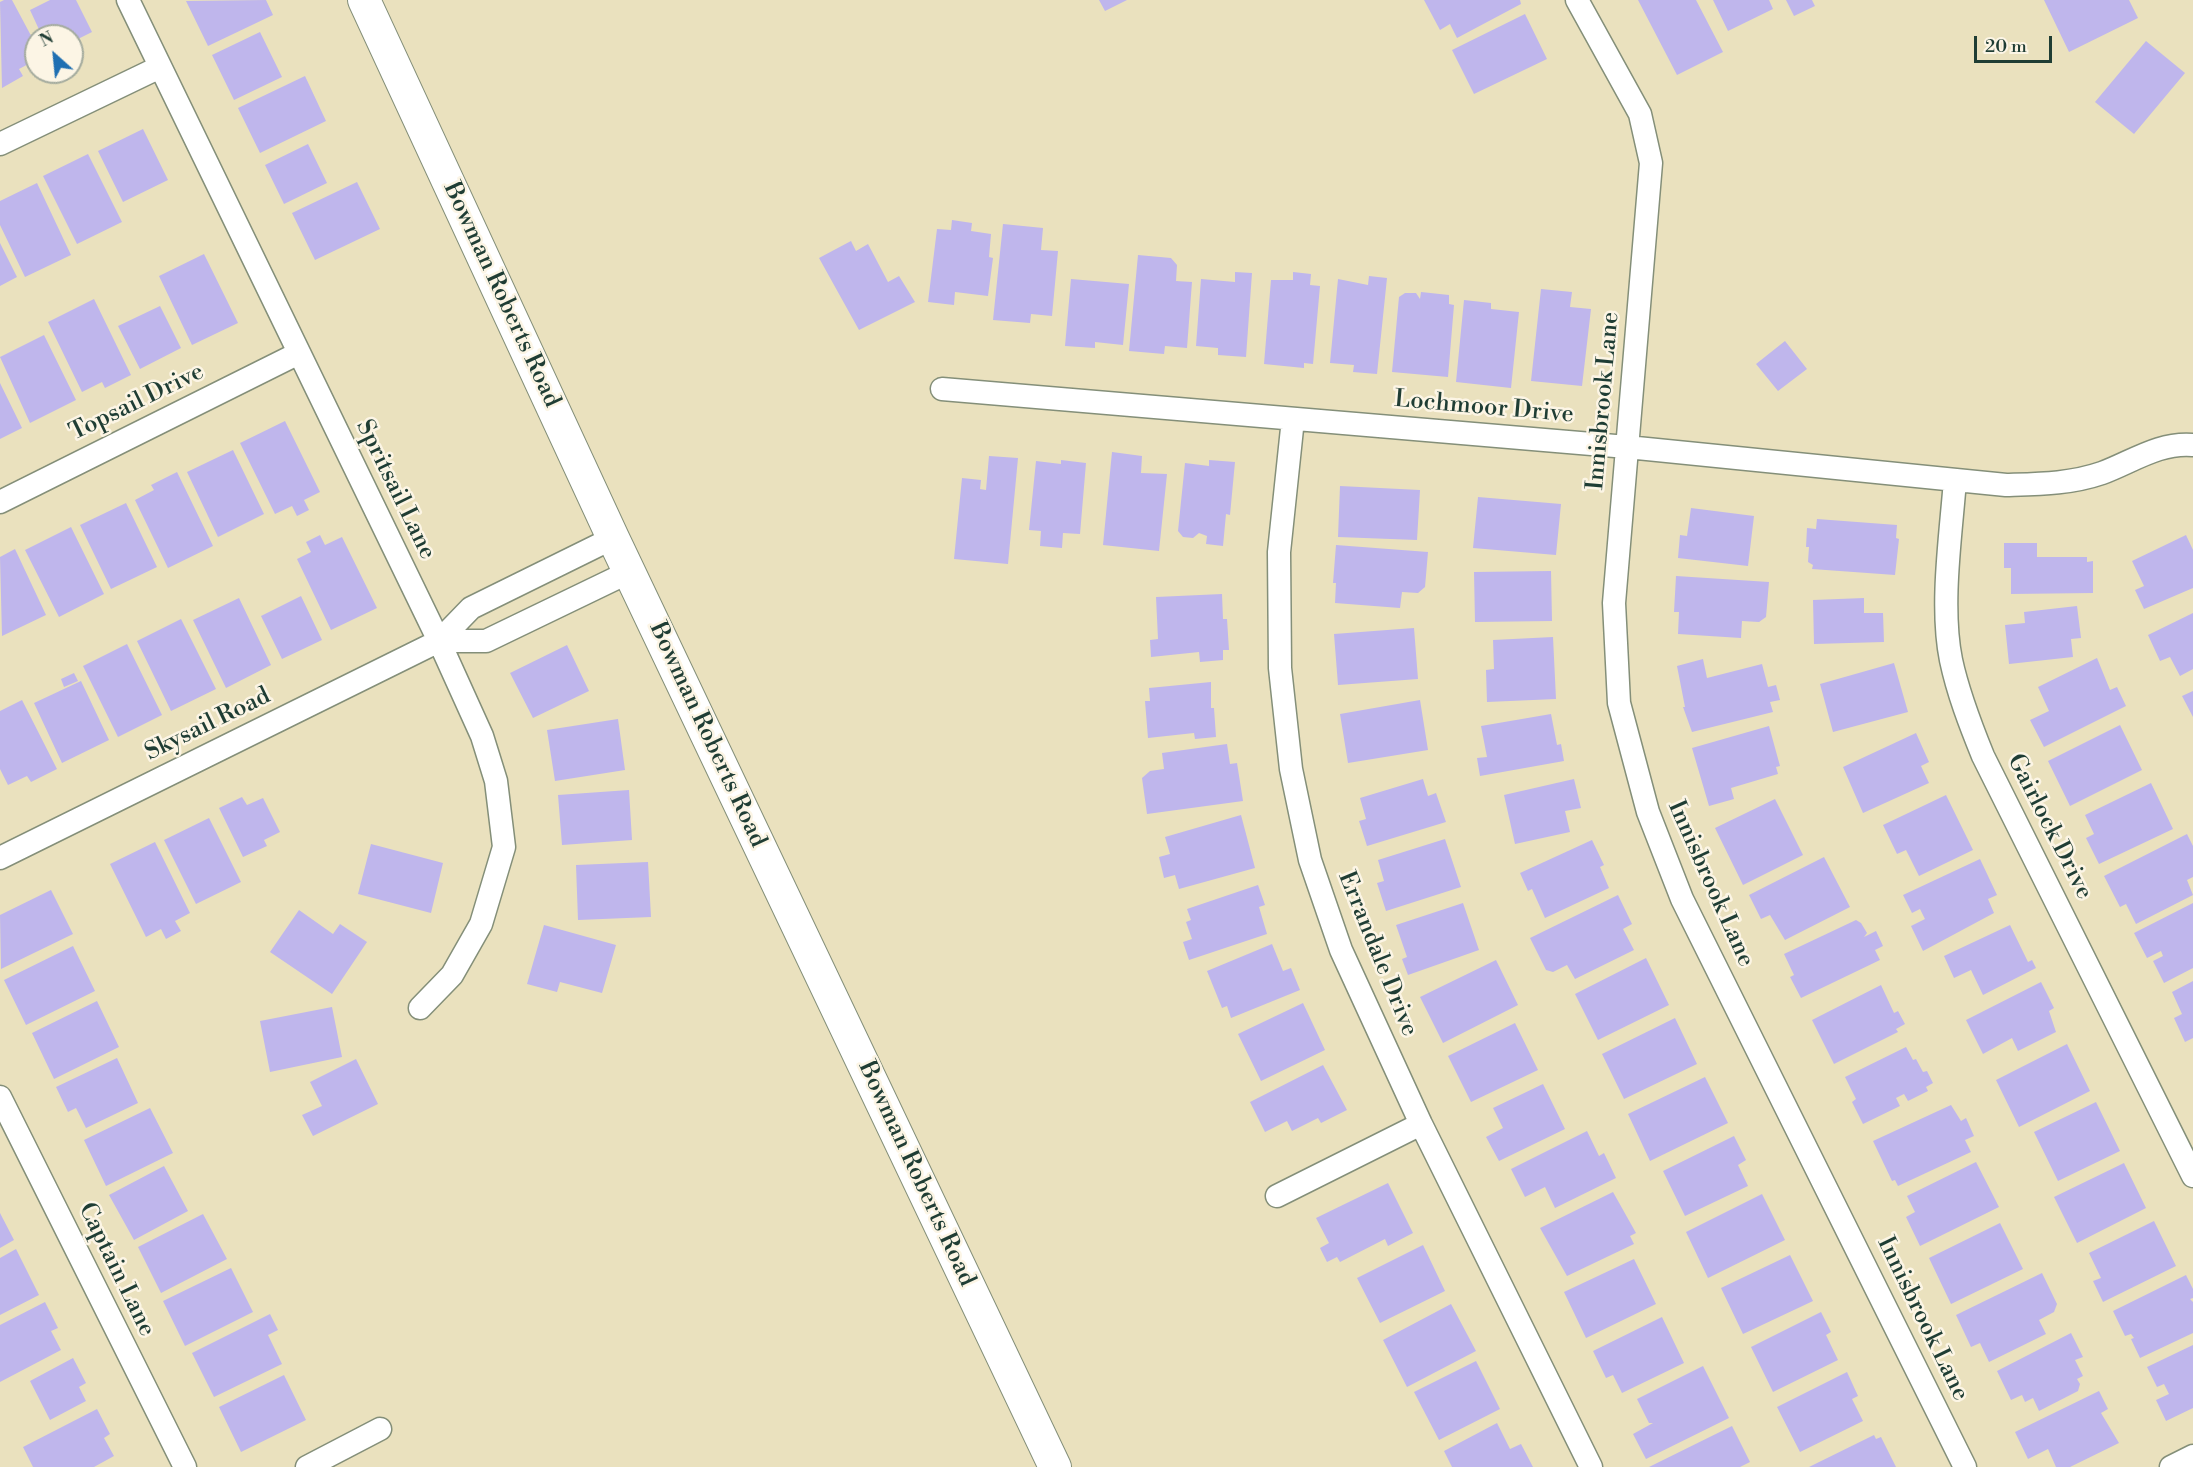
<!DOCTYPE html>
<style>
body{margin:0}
#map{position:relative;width:2193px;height:1467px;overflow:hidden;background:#eae1be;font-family:"Libre Bodoni",serif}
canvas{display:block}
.north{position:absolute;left:24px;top:24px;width:60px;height:60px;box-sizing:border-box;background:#fcf5e5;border:2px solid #a4ab9e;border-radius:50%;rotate:333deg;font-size:16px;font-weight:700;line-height:24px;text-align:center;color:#1f3d34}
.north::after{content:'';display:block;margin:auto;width:21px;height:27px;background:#1f6fb2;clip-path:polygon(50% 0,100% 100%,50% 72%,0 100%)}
.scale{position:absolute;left:1974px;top:36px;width:78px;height:27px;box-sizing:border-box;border:3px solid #1f3d34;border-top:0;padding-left:8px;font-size:18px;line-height:21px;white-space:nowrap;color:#1f3d34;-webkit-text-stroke:4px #fcf5e5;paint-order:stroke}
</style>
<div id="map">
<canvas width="2193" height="1467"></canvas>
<div class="north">N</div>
<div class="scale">20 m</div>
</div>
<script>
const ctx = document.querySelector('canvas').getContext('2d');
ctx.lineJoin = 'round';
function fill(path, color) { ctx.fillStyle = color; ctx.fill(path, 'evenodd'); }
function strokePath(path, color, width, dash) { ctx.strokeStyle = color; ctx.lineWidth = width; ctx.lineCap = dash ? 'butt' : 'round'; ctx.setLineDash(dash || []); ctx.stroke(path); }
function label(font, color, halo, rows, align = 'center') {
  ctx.font = font + ' "Libre Bodoni",serif'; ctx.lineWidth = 5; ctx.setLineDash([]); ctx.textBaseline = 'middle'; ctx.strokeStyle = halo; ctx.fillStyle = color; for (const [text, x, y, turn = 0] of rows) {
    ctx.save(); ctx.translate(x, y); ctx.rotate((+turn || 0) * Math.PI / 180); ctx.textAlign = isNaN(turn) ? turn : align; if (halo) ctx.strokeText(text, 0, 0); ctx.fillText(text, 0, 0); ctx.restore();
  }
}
const building = new Path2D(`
 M4,0H12L36,45V60L19,69L23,76L2,88L0,2Z
 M50,0H76L92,32L72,42V36H42L30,10Z
 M266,0L273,15L208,46L186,1Z
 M1099,0H1127L1105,11Z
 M1424,0H1520L1521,4L1457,38L1450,24L1440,30Z
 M1638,0H1696L1723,52L1677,75Z
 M1713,0H1769L1773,9L1728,31Z
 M1786,0H1812L1815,6L1794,16Z
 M2044,0H2129L2138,18L2069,52Z
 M1525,14L1547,59L1474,94L1452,50Z
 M260,32L282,77L234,100L212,55Z
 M2146,41L2185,73L2134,134L2095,102Z
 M305,76L326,121L260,153L238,108Z
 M143,129L168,180L123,202L98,151Z
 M308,144L327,183L284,204L265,165Z
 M88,154L122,222L77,244L43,176Z
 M357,182L380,229L315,260L292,213Z
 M37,183L71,255L25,277L0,225V201Z
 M952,220L972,223L971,231L991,234L989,257L993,258L988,296L955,292L954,305L928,302L937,229L951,230Z
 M1003,224L1043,228L1041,250L1058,251L1052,316L1031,314L1030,323L993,320Z
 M851,241L856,251L868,244L888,282L899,276L915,302L859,330L819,258Z
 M0,243L17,277L0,286Z
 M204,254L238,323L192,345L159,276Z
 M1138,255L1171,258L1177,265L1176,281L1192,282L1187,348L1165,346L1164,354L1129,351Z
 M1235,272L1252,273L1246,357L1218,355V348L1196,346L1201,279L1235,282Z
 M1293,272L1311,274L1310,285L1320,286L1313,364L1304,363V368L1264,364L1271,280H1293Z
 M1369,276L1387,278L1377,374L1353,372L1354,365L1330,363L1338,279L1368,285Z
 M1071,279L1129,284L1123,345L1095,342V348L1065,346Z
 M1541,289L1572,292L1570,307L1591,309L1582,386L1531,381Z
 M1421,292L1449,295V304L1454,305L1448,377L1392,372L1399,297L1405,293H1416L1420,299Z
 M94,299L131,375L105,388L102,382L82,392L48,322Z
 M1464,300L1491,303V309L1519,312L1511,388L1456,382Z
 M160,306L181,348L140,369L118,326Z
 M44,335L76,400L30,423L0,357Z
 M1785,341L1807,369L1778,391L1756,364Z
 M0,383L22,428L0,439Z
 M285,421L320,492L304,500L309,510L297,516L292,506L275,514L240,443Z
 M233,450L264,514L218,537L187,472Z
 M1112,452L1142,456L1141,473L1167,474L1159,551L1103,545Z
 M989,456L1018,458L1008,564L954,559L962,478L981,480L980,489L986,490Z
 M1061,460L1086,463L1080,534L1063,533L1062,548L1040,546L1041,531L1029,530L1036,461L1061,464Z
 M1209,460L1235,462L1230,515L1226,514L1223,546L1206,544L1207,536L1199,533L1193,538L1183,537L1178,531L1185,463L1209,466Z
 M177,472L213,546L168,568L135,500L154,490L151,485Z
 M1340,486L1420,490L1417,540L1338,537Z
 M1478,497L1561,504L1556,555L1473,548Z
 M126,503L157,567L111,589L80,525Z
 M1691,508L1754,516L1748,566L1678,558L1680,535L1687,536Z
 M1817,519L1897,525L1896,538L1899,539L1895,575L1812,569L1813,565L1808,562L1809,547H1806L1807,528L1816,529Z
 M71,527L104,594L59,617L25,550Z
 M320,535L325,545L342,537L377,608L331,630L297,559L311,552L306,542Z
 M2186,535L2193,550V588L2144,609L2135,590L2144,586L2132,561Z
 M2004,543H2037V557H2087V562L2093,561V593L2011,594V568H2004Z
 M1336,545L1428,552L1425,587L1418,593L1402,592L1400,608L1335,603L1336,583H1333Z
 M15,549L46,615L2,636L0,557Z
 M1551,571L1552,621L1475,622L1474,572Z
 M1676,576L1769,582L1766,617L1759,622L1742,621L1741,638L1678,634L1679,612H1674Z
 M1222,594L1223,619H1227L1229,650H1223V660L1200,662L1199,652L1151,657L1150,640L1158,639L1156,597Z
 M301,596L322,640L282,659L261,616Z
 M239,598L271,665L226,688L193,620Z
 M1864,598V613H1883L1884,642L1814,644L1813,600Z
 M2077,606L2081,638L2071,639L2073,657L2009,664L2005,625L2025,623L2024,612Z
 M2193,613V669L2180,676L2170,657L2160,661L2148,635Z
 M181,619L216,689L171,711L137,641Z
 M1414,628L1418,679L1338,685L1334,634Z
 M1553,637L1556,699L1487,702L1486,670L1494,669L1493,640Z
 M127,644L162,715L118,737L83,666Z
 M567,645L589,691L533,718L510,673Z
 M2097,658L2110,690L2117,687L2126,706L2044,747L2030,720L2049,711L2038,687Z
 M1703,659L1707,678L1762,664L1768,687L1776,685L1780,700L1770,702L1773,712L1692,732L1683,707H1685L1677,666Z
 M1894,663L1908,712L1833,732L1820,684Z
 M74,673L78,681L64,687L61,679Z
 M81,681L109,740L62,763L34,703Z
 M1211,682V708H1214L1216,737L1195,739L1194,733L1148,738L1145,701H1150L1149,688Z
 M2193,691V717L2182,696Z
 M22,700L57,769L31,782L27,776L8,785L0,769V711Z
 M1420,700L1428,750L1348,763L1340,714Z
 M1551,714L1557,745L1561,744L1564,761L1480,776L1477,758L1487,757L1481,726Z
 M618,719L625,770L555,781L547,730Z
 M2120,725L2142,770L2070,806L2048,761Z
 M1769,726L1780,766L1776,767L1778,774L1731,788L1734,799L1709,806L1692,748Z
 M1916,733L1929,762L1921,766L1929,783L1863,813L1843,767Z
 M1227,744L1230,764L1237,763L1243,801L1147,814L1142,778L1150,771L1164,769L1162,753Z
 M1423,779L1428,796L1436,793L1446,822L1367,846L1359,821L1366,819L1360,798Z
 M1574,779L1581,808L1565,811L1570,832L1515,844L1504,795Z
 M2151,783L2173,829L2099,864L2086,838L2094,834L2085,815Z
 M629,790L632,840L562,845L558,795Z
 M1946,795L1973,850L1919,876L1906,850L1897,854L1883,825Z
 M242,797L247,805L263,798L280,832L264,840L267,846L243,857L219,808Z
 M1775,799L1803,855L1743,885L1715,828Z
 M1241,815L1255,868L1179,889L1175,875L1164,878L1159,857L1170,854L1165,837Z
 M209,818L241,882L196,904L164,840Z
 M2187,834L2193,846V877L2187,880L2193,895L2136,924L2126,904L2120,907L2104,876Z
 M1445,839L1461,887L1386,911L1377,883L1384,881L1378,860Z
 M1592,840L1604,865L1600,867L1609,888L1545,918L1532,889L1528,891L1520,873Z
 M155,842L190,913L175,921L181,931L166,939L161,929L146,937L110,864Z
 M371,844L443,863L431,913L358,894Z
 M1824,857L1850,907L1785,940L1770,915L1761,919L1749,895Z
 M1980,859L1997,895L1988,899L1994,913L1923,951L1911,926L1925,919L1920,909L1912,913L1903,895Z
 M648,862L651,917L578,920L576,865Z
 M1258,885L1265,905L1259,907L1267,934L1189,960L1183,942L1192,939L1186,922L1191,920L1187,909Z
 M51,890L73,934L1,969L0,915Z
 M1618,895L1632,924L1623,929L1634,950L1575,979L1567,965L1553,972L1546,970L1530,938Z
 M1463,903L1479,950L1408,975L1402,959L1407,957L1396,925Z
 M2193,903V968L2164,983L2153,961L2163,956L2161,951L2147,958L2134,933Z
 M299,910L333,934L340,924L367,942L332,994L270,952Z
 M1856,920L1861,923L1867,933L1864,937L1876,931L1883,946L1875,950L1880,960L1801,998L1790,977L1794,975L1784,954Z
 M544,925L616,945L602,993L560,982L557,992L527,984Z
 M2010,925L2028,962L2032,960L2036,968L1983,995L1971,970L1954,978L1944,956Z
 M1272,944L1283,971L1291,968L1300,990L1231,1018L1227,1006L1222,1008L1207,971Z
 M73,946L95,991L26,1025L4,980Z
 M1646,958L1669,1005L1598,1040L1575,994Z
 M1496,960L1518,1005L1443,1043L1420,997Z
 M2193,981V1038L2185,1042L2174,1018L2182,1014L2172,992Z
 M2041,982L2054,1008L2049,1011L2056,1032L2018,1051L2012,1038L1983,1054L1966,1020Z
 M1881,985L1894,1013L1898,1011L1905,1024L1896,1029L1898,1032L1834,1064L1812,1020Z
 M97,1001L119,1047L54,1079L32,1033Z
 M1303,1003L1325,1050L1261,1081L1238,1034Z
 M332,1007L342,1057L270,1072L260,1021Z
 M1675,1018L1697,1064L1624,1099L1602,1054Z
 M1515,1023L1538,1070L1471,1102L1448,1056Z
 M2067,1044L2090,1091L2019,1127L1996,1080Z
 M1906,1047L1913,1060L1916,1059L1923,1072L1927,1071L1933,1083L1926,1087L1928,1091L1908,1101L1904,1094L1896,1098L1900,1106L1863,1124L1852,1102L1856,1099L1845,1077Z
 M117,1058L138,1103L86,1128L76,1108L68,1112L56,1087Z
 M356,1059L378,1104L313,1136L302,1115L322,1106L310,1082Z
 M1323,1065L1347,1110L1321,1123L1318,1118L1292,1131L1287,1121L1265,1132L1250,1102Z
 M1705,1077L1728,1123L1650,1161L1628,1114Z
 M1543,1084L1565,1129L1499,1161L1486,1137L1503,1128L1493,1108Z
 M2096,1102L2120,1151L2058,1181L2034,1132Z
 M1951,1105L1961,1121L1966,1118L1974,1136L1965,1140L1971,1152L1898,1186L1895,1180L1892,1181L1873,1141Z
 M150,1108L173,1153L106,1186L84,1140Z
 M1587,1131L1599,1156L1604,1153L1616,1178L1555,1208L1545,1187L1525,1197L1511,1169Z
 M1734,1136L1746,1160L1738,1165L1748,1186L1685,1216L1663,1171Z
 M1976,1162L1999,1207L1920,1246L1906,1217L1915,1212L1907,1196Z
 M2124,1163L2146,1208L2077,1243L2054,1197Z
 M164,1166L188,1211L134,1240L109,1195Z
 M1388,1183L1413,1233L1388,1246L1385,1239L1340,1262L1337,1257L1327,1262L1320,1248L1329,1243L1316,1218Z
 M1613,1192L1636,1233L1630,1236L1634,1244L1567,1276L1540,1228Z
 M1762,1194L1785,1240L1708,1278L1686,1232Z
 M0,1213L14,1240L0,1248Z
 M203,1214L227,1259L161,1293L138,1247Z
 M2154,1221L2176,1266L2103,1302L2093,1281L2101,1278L2089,1253Z
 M2000,1223L2023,1269L1951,1304L1929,1258Z
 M1423,1245L1445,1291L1380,1323L1357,1278Z
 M16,1249L39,1295L0,1315V1258Z
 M1790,1255L1813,1301L1743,1334L1721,1288Z
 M1634,1259L1656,1304L1586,1338L1564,1292Z
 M231,1268L253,1312L185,1346L163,1301Z
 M2042,1273L2057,1304L2054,1312L2039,1320L2046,1334L1989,1362L1980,1343L1971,1347L1956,1315Z
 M2186,1275L2193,1289V1298L2190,1299L2193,1302V1333L2140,1358L2131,1339L2134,1338L2131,1334L2125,1336L2113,1311Z
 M45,1302L58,1328L51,1331L61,1350L0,1382V1325Z
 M1451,1304L1476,1351L1407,1387L1383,1340Z
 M1821,1312L1831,1332L1826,1335L1838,1360L1773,1392L1751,1347Z
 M270,1314L278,1330L268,1335L282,1364L214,1397L192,1353Z
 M1662,1317L1684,1363L1622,1393L1613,1375L1606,1378L1593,1351Z
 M2071,1333L2083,1357L2075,1360L2083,1376L2077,1379L2080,1384L2078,1391L2039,1411L2033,1398L2025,1402L2022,1395L2011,1400L1997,1371Z
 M2193,1345V1408L2166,1421L2156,1400L2169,1394L2164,1384L2157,1387L2147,1367Z
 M73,1358L86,1383L79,1387L86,1401L50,1420L30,1381Z
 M1476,1361L1500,1409L1439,1440L1414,1392Z
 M1703,1366L1729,1418L1646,1459L1633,1434L1653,1423H1649L1637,1399Z
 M1847,1372L1858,1396L1852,1399L1863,1421L1800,1452L1777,1407Z
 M284,1375L306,1420L241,1452L219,1407Z
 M2099,1391L2108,1409L2101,1413L2119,1443L2070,1467H2056L2048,1449L2028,1459L2015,1432Z
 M97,1409L110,1434L104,1438L114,1456L94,1467H33L23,1447Z
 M1497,1423L1510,1449L1521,1444L1533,1467H1452L1444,1451Z
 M1732,1426L1750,1462L1740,1467H1649Z
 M1874,1435L1876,1439L1881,1437L1896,1467H1809Z`);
const street = new Path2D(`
 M128,0L439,641L482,736L496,781L504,847L481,924L452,975L420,1008
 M1577,0L1640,114L1651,163L1614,603L1619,703L1648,812L1682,899L1965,1467
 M0,144L160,67
 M942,389L1627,447L2006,485C2039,484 2070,484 2102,473C2132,462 2159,442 2193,445
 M1293,419L1279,552L1280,668L1291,769L1310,860L1341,950L1421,1124L1591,1467
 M1955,480C1951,534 1940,606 1951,660C1958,693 1970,724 1983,756L2193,1176
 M0,502L299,353
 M613,538L471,608L439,641H486L629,572
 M0,858L439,641
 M0,1097L185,1467
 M1277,1196L1421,1124
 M307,1467L380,1429
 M2171,1467L2193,1456`);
const secondary = new Path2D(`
 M364,0L613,538L1055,1467`);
const streetNames = [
 ["Bowman Roberts Road",501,295,65],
 ["Innisbrook Lane",1604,401,-85],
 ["Topsail Drive",137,403,-26],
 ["Lochmoor Drive",1484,408,5],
 ["Spritsail Lane",395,490,64],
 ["Skysail Road",208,725,-26],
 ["Bowman Roberts Road",707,735,65],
 ["Gairlock Drive",2049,827,63],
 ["Innisbrook Lane",1710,884,66],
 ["Errandale Drive",1377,954,68],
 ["Bowman Roberts Road",916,1174,65],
 ["Captain Lane",116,1270,64],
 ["Innisbrook Lane",1922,1319,64]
];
fill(building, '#bfb6ec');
strokePath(street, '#848f79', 25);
strokePath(secondary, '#848f79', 34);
strokePath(street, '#fff', 22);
strokePath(secondary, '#fff', 32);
label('24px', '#1f3d34', '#fcf5e5', streetNames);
</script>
